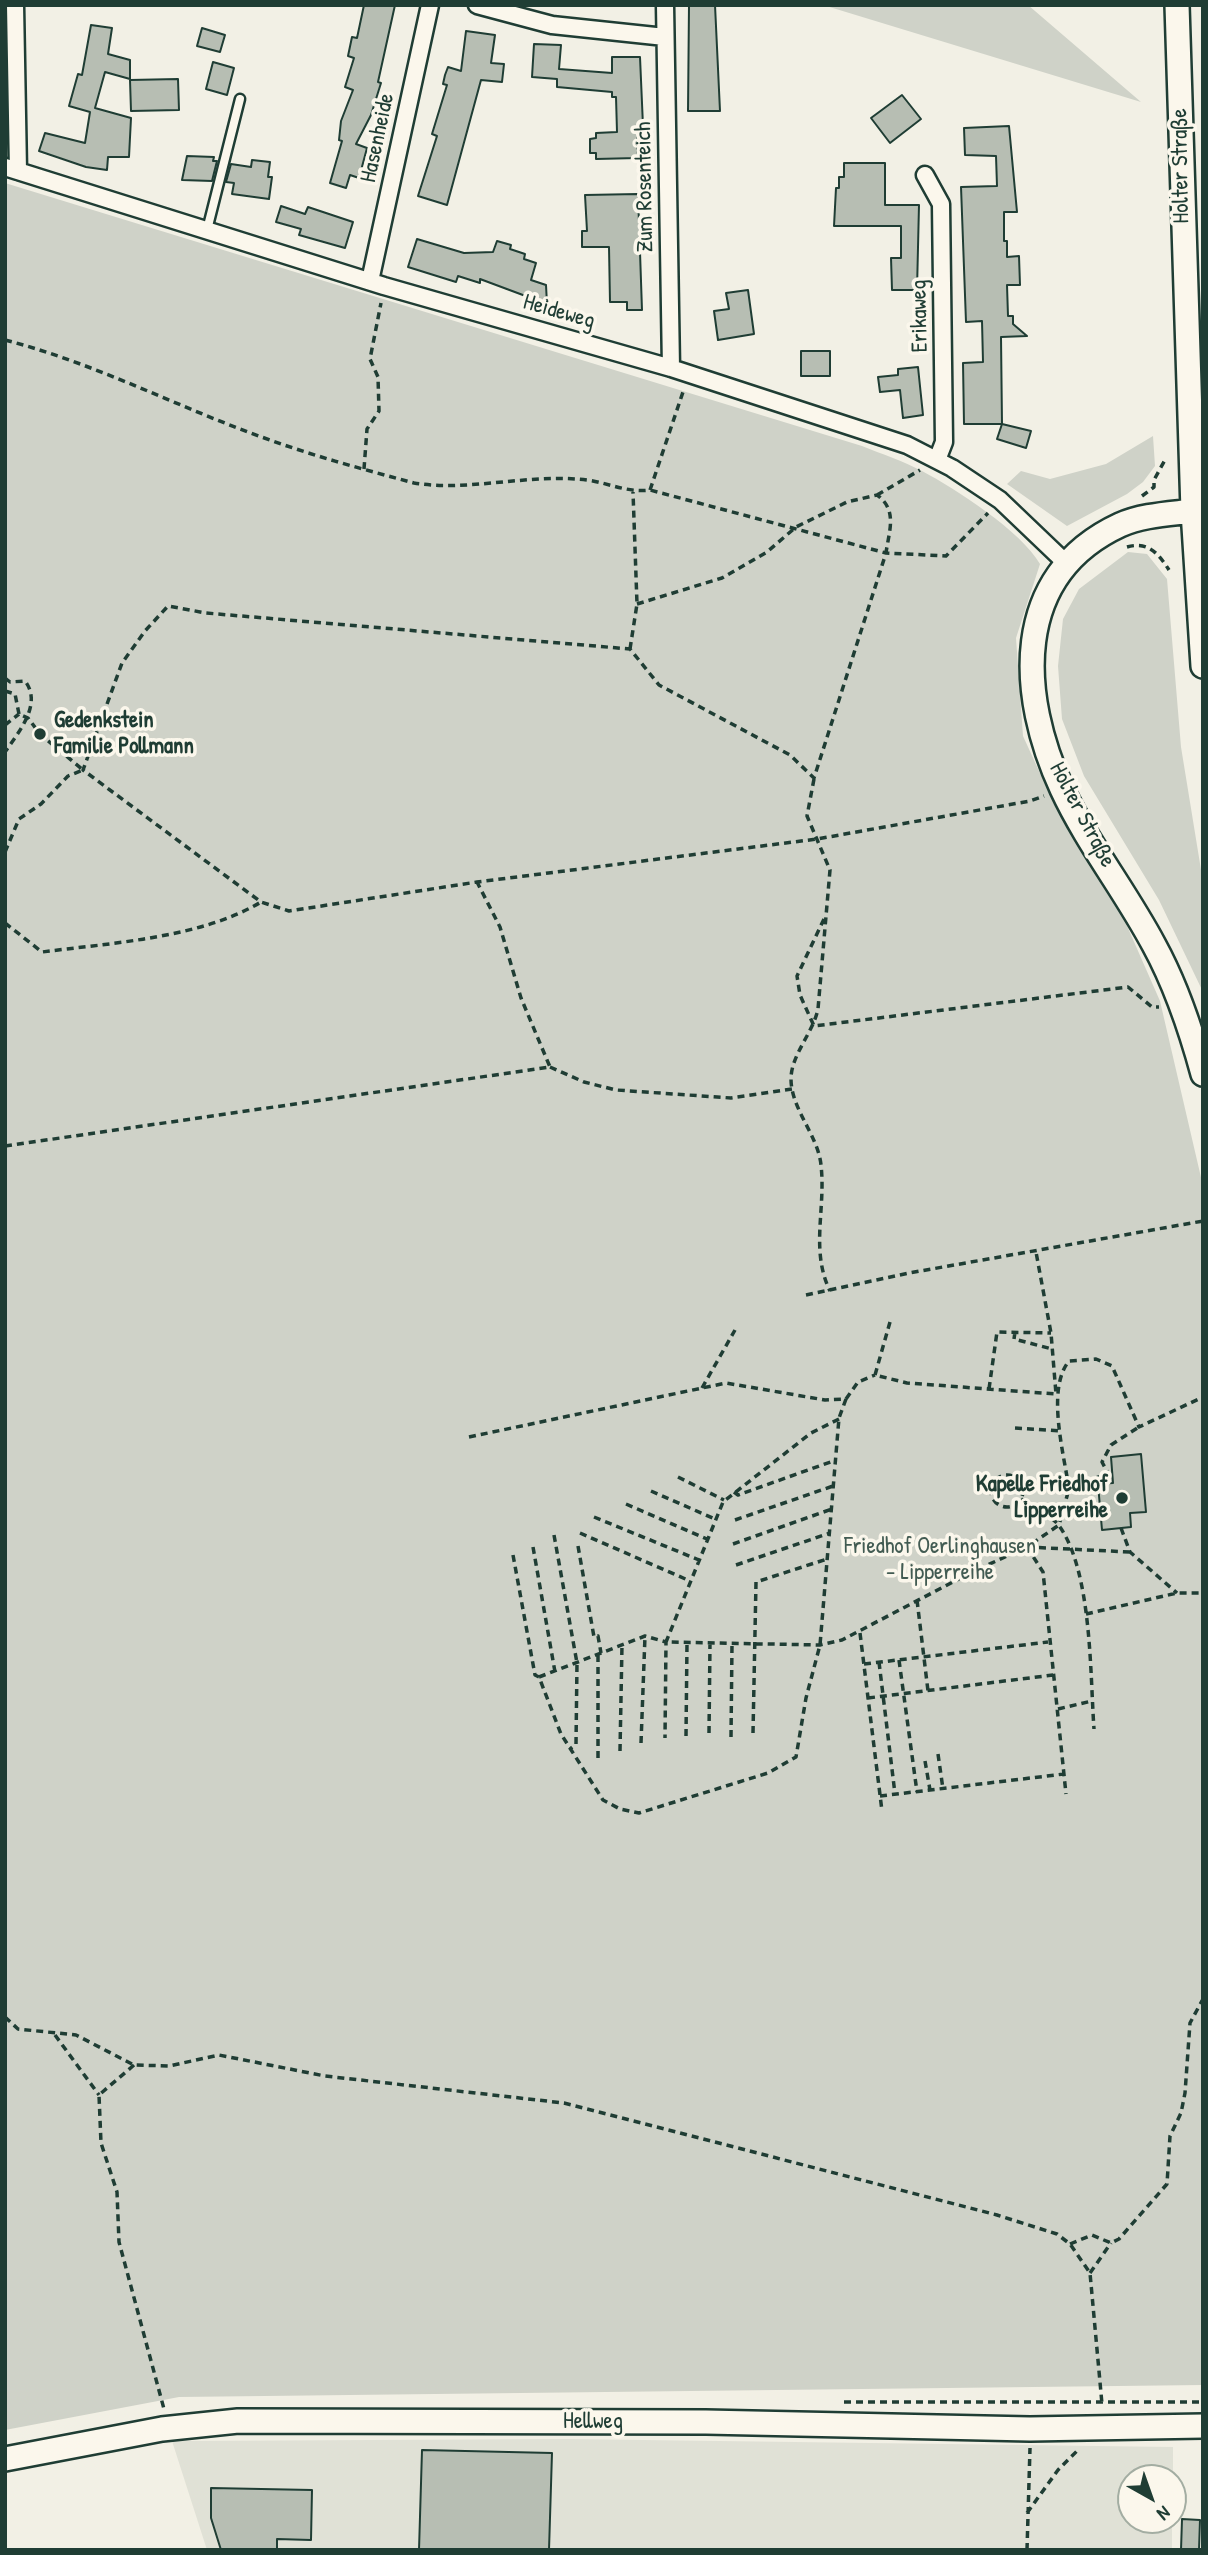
<!DOCTYPE html>
<meta charset="utf-8">
<style>
body{margin:0}
#map{position:relative;width:1208px;height:2555px;overflow:hidden;background:#f2f0e5;font-family:"Patrick Hand",sans-serif}
canvas{display:block}
.frame{position:absolute;inset:0;border:7px solid #1f3d34;pointer-events:none}
.north{position:absolute;left:1117px;top:2464px;width:70px;height:70px;box-sizing:border-box;background:#fbf7ec;border:2px solid #a3ada2;border-radius:50%;rotate:140deg;font-size:19px;font-weight:700;line-height:28px;text-align:center;color:#1f3d34}
.north::after{content:'';display:block;margin:auto;width:24px;height:32px;background:#1f3d34;clip-path:polygon(50% 0,100% 100%,50% 72%,0 100%)}
</style>
<div id="map">
<canvas width="1208" height="2555"></canvas>
<div class="frame"></div>
<div class="north">N</div>
</div>
<script>
const ctx = document.querySelector('canvas').getContext('2d');
ctx.lineJoin = 'round';
function fill(path, color) { ctx.fillStyle = color; ctx.fill(path, 'evenodd'); }
function strokePath(path, color, width, dash) { ctx.strokeStyle = color; ctx.lineWidth = width; ctx.lineCap = dash ? 'butt' : 'round'; ctx.setLineDash(dash || []); ctx.stroke(path); }
function label(font, color, halo, rows, align = 'center') {
  ctx.font = font + ' "Patrick Hand",sans-serif'; ctx.lineWidth = 7; ctx.setLineDash([]); ctx.textBaseline = 'middle'; ctx.strokeStyle = halo; ctx.fillStyle = color; for (const [text, x, y, turn = 0] of rows) {
    ctx.save(); ctx.translate(x, y); ctx.rotate((+turn || 0) * Math.PI / 180); ctx.textAlign = isNaN(turn) ? turn : align; if (halo) ctx.strokeText(text, 0, 0); ctx.fillText(text, 0, 0); ctx.restore();
  }
}
const built = new Path2D(`
 M568,2439L1173,2447V2478H1131V2520H1172V2550H207L172,2441Z`);
const green = new Path2D(`
 M823,5H1028L1141,102Z
 M5,183L862,446C882,454 903,461 922,471C956,489 1021,531 1040,564L1016,638L1023,736L1055,806L1113,894L1160,1001L1203,1186V2385L179,2397L5,2430Z
 M1153,436L1155,466L1143,482L1127,494L1067,526L1007,484L1021,471L1050,479L1106,464Z
 M1128,552L1147,554L1167,579L1181,747L1203,882V992L1159,900L1084,776L1062,719L1058,666L1063,619L1079,589Z`);
const building = new Path2D(`
 M364,5H395L378,82L381,83L371,115L356,144L367,148L359,178L350,175L346,188L330,183L342,141L339,140L341,121L353,90L345,87L354,58L348,56L352,37L357,38Z
 M689,5H715L720,111H688Z
 M91,25L112,28L108,54L130,60V79L105,72L95,108L131,118L129,157H108L107,170L86,167L39,151L45,133L85,143L90,112L69,106L78,74L82,75Z
 M202,28L225,35L220,52L197,46Z
 M466,31L495,35L491,63L504,64L502,82L481,80L447,205L418,196L437,136L432,134L447,85L443,84L445,75L448,67L461,71Z
 M534,44L561,45L559,69L612,73V57H640L643,126H637V158L596,159V153H590V139L596,138V133L617,132L616,97H612V92L557,87V79L532,77Z
 M213,62L234,68L227,95L206,89Z
 M178,79L179,110L131,111L130,80Z
 M902,95L921,119L890,143L871,118Z
 M1009,126L1017,212H1004V241H1007V257L1019,256L1020,285H1007L1008,316H1013V324L1027,336L1001,337L1002,424L1031,431L1026,448L997,439L1002,424H964L963,363L983,362L982,321L966,322L961,187L997,186L996,156L965,155L964,128Z
 M187,156L214,157L213,161H217L212,181L182,180Z
 M252,160L270,162L268,177H272L269,199L232,194L234,183L226,182L231,164L251,167Z
 M844,163H885V205H919L917,290H892L891,258H901V226H834L836,188H839V177H844Z
 M638,194L642,310H627V302H610L609,247H582V231H587L585,195Z
 M281,206L305,214L308,207L353,222L345,248L299,235L301,229L276,222Z
 M417,239L464,253L493,252L497,241L511,245L510,249L525,254L524,259L536,263L531,280L546,285L547,304L480,279V283L458,276L456,282L408,267Z
 M748,290L754,334L718,340L714,311L729,309L726,293Z
 M801,351H830V376H801Z
 M918,367L923,415L903,418L900,390L880,392L878,377L898,375V369Z
 M1141,1454L1146,1512L1130,1513L1131,1527L1102,1530L1098,1484L1113,1483L1111,1457Z
 M422,2450L552,2453L549,2550H419Z
 M211,2488L312,2490L311,2540L277,2539V2550H221L211,2518Z
 M1182,2519L1200,2520L1199,2550H1181Z`);
const path = new Path2D(`
 M5,340C98,364 181,409 270,440C317,457 366,470 414,483C470,492 529,473 587,480C609,483 627,493 650,490L886,553L946,556L988,513
 M364,469L367,429L379,411L378,377L370,359L381,303
 M650,490L684,389
 M877,495L920,470
 M1142,496L1154,487V480L1166,458
 M1127,547C1148,541 1158,553 1169,570
 M637,604L722,578L767,552L796,527L847,502L877,495C898,510 889,531 886,553L814,778L790,755L659,685L630,649L206,613L168,606L145,631L122,663L83,770L261,902L289,911L477,882L817,839L1030,801L1044,796
 M630,649L637,604L633,492
 M5,678L10,682L25,681C43,704 18,733 5,752
 M5,691L15,694L19,714
 M5,725L19,714
 M814,779L807,816L830,870L818,1009C813,1033 791,1055 791,1079C791,1109 818,1135 821,1165C826,1209 810,1250 830,1291
 M5,852L19,819L41,804L68,776L83,770L40,734L28,718L19,714
 M824,919L797,976L800,995L814,1026L1128,987L1152,1007H1159
 M5,923L42,952C111,943 201,938 261,902
 M550,1067L584,1082L616,1090L731,1098L792,1089
 M5,1146L550,1067L521,998L500,927L477,882
 M806,1295L909,1273L1203,1221
 M890,1322L875,1375L907,1383L1056,1394L1051,1333L1036,1252
 M1015,1332L1014,1339L1052,1349
 M702,1388L735,1330
 M989,1389L997,1332L1051,1333
 M846,1399L858,1382L875,1375
 M839,1419L811,1433L723,1502L666,1642L820,1645L842,1640L972,1572L1027,1547L1059,1525L1069,1489L1108,1473L1102,1462L1111,1445L1139,1427
 M1015,1428L1061,1431
 M469,1437L726,1383L825,1400L846,1399L839,1418L820,1645L806,1698L796,1757L768,1773L639,1813L620,1809L603,1800L561,1734L539,1677L645,1636L666,1642L665,1738
 M991 1491a16 16 0 1 1 32 0a16 16 0 1 1-32 0Z
 M678,1477L724,1500
 M1069,1489C1064,1454 1046,1389 1069,1361L1096,1359L1112,1366L1139,1427L1203,1397
 M651,1491L715,1519
 M734,1492L738,1495L836,1460
 M1021,1499C1032,1507 1053,1516 1060,1527C1092,1574 1090,1673 1094,1729
 M626,1504L707,1539
 M594,1517L699,1560
 M735,1520L833,1486
 M1121,1528L1130,1552L1177,1593
 M580,1533L690,1581
 M554,1535L577,1663L576,1744L570,1749
 M733,1544L832,1509
 M578,1546L594,1637L598,1636L601,1653
 M533,1547L555,1672
 M1027,1547L1043,1572L1066,1794
 M1027,1547L1130,1552
 M513,1555L535,1675L539,1677
 M736,1565L830,1533
 M917,1600L928,1691
 M1086,1614L1177,1593H1203
 M860,1633L882,1811
 M598,1655V1758
 M899,1660L917,1792
 M879,1662L895,1794
 M864,1664L1048,1642
 M868,1698L1053,1675
 M1058,1709L1092,1701
 M709,1733L710,1643
 M753,1733L756,1582L827,1559
 M686,1736L687,1643
 M731,1737L732,1644
 M641,1743L645,1636
 M620,1751L622,1645
 M938,1754L943,1789
 M925,1761L930,1790
 M880,1796L1064,1774
 M5,2017L18,2029L76,2035L134,2065L169,2066L219,2055L325,2076L564,2103L997,2215L1057,2234L1070,2244L1090,2273L1102,2404
 M55,2035L99,2095
 M134,2065L99,2095L101,2143L117,2192L119,2242L164,2409
 M1070,2244L1092,2235L1111,2243L1119,2239L1167,2184L1170,2136L1181,2113L1185,2093L1190,2023L1203,1999
 M1090,2273L1111,2243
 M844,2402H1203
 M1027,2513L1058,2470L1079,2449
 M1027,2550L1030,2448`);
const lane = new Path2D(`
 M207,230L240,99`);
const street = new Path2D(`
 M15,5L18,171
 M477,5L552,25L665,37
 M665,5L671,368
 M5,167L384,286L671,368L907,445L952,468L1000,500L1067,564
 M925,175L941,204L944,442L937,460
 M370,281L430,5`);
const secondary = new Path2D(`
 M1177,5L1193,511L1203,666
 M1193,511C1169,514 1142,515 1120,525C1010,576 1019,696 1062,789C1087,843 1126,892 1154,945C1176,985 1191,1030 1203,1074
 M5,2459L162,2429L238,2421L706,2422L1030,2429L1203,2426`);
const markers = [
 [40,734,7,"#1f3d34"],
 [1122,1498,7,"#1f3d34"]
];
const streetNames = [
 ["Hasenheide",378,138,-78],
 ["Holter Straße",1181,166,-91],
 ["Zum Rosenteich",645,187,-91],
 ["Heideweg",559,312,16],
 ["Erikaweg",920,316,-91],
 ["Holter Straße",1082,815,62],
 ["Hellweg",593,2422]
];
const poiNames = [
 ["Gedenkstein",54,721],
 ["Familie Pollmann",54,747],
 ["Kapelle Friedhof",1108,1485,"right"],
 ["Lipperreihe",1108,1511,"right"]
];
const parkNames = [
 ["Friedhof Oerlinghausen",940,1547],
 ["- Lipperreihe",940,1573]
];
fill(built, '#e0e1d6');
fill(green, '#cfd2c8');
fill(building, '#b7beb3');
strokePath(building, '#1f3d34', 2);
strokePath(lane, '#1f3d34', 13);
strokePath(street, '#1f3d34', 21);
strokePath(secondary, '#1f3d34', 28);
strokePath(path, '#1f3d34', 3.5, [7, 5]);
strokePath(lane, '#fbf7ec', 8);
strokePath(street, '#fbf7ec', 16);
strokePath(secondary, '#fbf7ec', 23);
for (const [x, y, r, color] of markers) { const dot = new Path2D(); dot.arc(x, y, r, 0, 2 * Math.PI); ctx.fillStyle = color; ctx.fill(dot); strokePath(dot, '#fbf7ec', 2.5); }
label('23px', '#1f3d34', '#fbf7ec', streetNames);
label('bold 23px', '#1f3d34', '#fbf7ec', poiNames, 'left');
label('23px', '#425b52', '#fbf7ec', parkNames);
</script>
